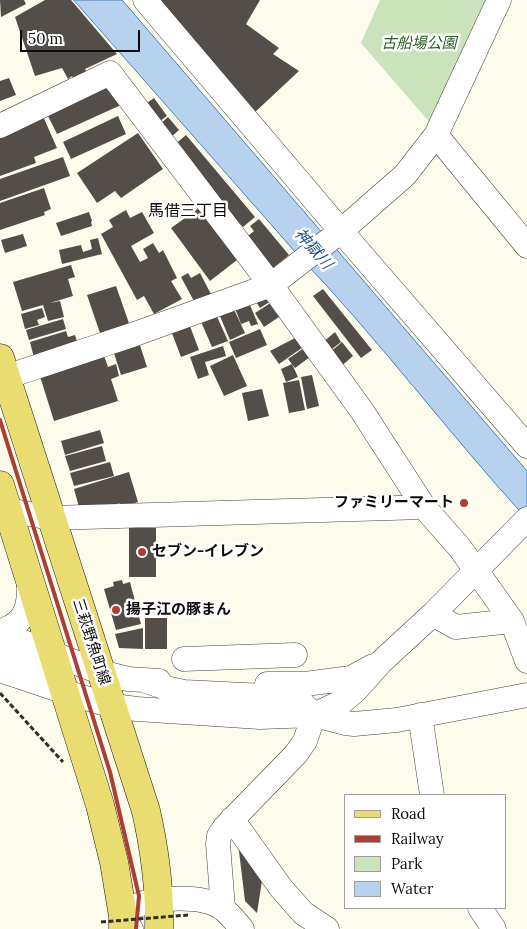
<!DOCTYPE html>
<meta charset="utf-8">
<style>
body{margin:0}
#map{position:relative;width:527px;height:929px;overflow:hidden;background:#fdfcec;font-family:Lora,serif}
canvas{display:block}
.legend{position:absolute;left:344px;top:794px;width:162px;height:115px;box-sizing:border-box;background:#fff;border:1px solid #9e9e9e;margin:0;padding:6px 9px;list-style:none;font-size:15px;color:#0c0c0c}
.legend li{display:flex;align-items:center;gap:10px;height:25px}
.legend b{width:25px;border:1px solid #9e9e9e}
.scale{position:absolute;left:20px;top:30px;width:120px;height:22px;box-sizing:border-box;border:2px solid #0c0c0c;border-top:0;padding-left:6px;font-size:15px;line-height:18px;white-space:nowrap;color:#0c0c0c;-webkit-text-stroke:4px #fff;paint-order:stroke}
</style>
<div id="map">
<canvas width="527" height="929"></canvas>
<ul class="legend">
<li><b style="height:6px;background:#e9dc70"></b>Road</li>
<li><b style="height:6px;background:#ac3e34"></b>Railway</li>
<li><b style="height:14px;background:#cae3ba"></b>Park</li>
<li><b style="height:14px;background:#b7d2ef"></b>Water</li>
</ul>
<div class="scale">50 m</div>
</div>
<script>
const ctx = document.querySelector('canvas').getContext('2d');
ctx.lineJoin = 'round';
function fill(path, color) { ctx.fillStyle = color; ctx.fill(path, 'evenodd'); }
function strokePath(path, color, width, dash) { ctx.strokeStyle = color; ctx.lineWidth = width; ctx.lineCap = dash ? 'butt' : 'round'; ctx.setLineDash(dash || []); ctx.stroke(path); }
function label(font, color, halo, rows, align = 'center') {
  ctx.font = font + ' Lora,"Noto Sans JP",serif'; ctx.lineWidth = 5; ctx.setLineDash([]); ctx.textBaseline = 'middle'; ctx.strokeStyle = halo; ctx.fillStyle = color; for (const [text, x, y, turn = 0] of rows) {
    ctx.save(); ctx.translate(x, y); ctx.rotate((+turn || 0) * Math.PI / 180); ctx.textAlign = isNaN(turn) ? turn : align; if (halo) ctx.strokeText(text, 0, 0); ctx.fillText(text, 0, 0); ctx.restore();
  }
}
const green = new Path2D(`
 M380,0H490L431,124L361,43Z`);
const water = new Path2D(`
 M74,0H122L527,471V519C448,433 378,338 297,254Z`);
const building = new Path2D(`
 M0,0H24L26,4L1,17Z
 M45,0H71L117,54L85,69L87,73L74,79L72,76L68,79L62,68L35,76L15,17Z
 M161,0H260L246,24L279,48L273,54L299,71L253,114L159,4Z
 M9,78L16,95L0,101V81Z
 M110,82L121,105L57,134L46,112Z
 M154,98L167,116L157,123L144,105Z
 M42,114L57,148L34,157L36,163L0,176V133Z
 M118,116L126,134L71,159L63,142Z
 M168,117L179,130L169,139L158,126Z
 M138,133L163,169L121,198L115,191L97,203L77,173Z
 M186,135L255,217L243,227L173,146Z
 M63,157L70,176L0,201V179Z
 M44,188L51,209L44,212L45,215L0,230V203Z
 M199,208L237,260L210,281L171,228Z
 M126,210L130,218L142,212L154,233L131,246L140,262L148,258L143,249L153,243L159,253L163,250L177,278L171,281L182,299L154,314L144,296L137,300L101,234L113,227L109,220Z
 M89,212L92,221L91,222L92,226L61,236L56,223Z
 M259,219L289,255L268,272L243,240L254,231L250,226Z
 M23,234L27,246L5,253L1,240Z
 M98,238L102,254L62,264L59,250L81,245L83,252L92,249L90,240Z
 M71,265L75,277L68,279L73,296L50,303L60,301L64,317L48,321L43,305L22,311L13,282Z
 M188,273L191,278L200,273L212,296L196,305L181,277Z
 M116,286L130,326L101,336L87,295Z
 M323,289L372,350L361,358L313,296Z
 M265,291L271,301L260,308L253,297Z
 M247,298L258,324L251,326L249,321L241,324L233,303Z
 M272,302L282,315L264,327L255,313Z
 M231,303L245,333L230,340L217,309Z
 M42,308L45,317L37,320L39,325L25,329L21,314Z
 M214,310L228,341L212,347L199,317Z
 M63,319L66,329L29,340L26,330Z
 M188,321L199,350L181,357L170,328Z
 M260,329L267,345L236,358L229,342Z
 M66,331L68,337L75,335L78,345L34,358L30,342Z
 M335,332L341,342L327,353L321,344Z
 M299,336L306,345L279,364L270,351Z
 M138,339L147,367L121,375L112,347Z
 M342,342L353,356L339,368L328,354Z
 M223,346L226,356L205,362L209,375L198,379L190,357Z
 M307,346L314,354L295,368L288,359Z
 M103,353L108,367L116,364L119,376L111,379L118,401L54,421L39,373Z
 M233,355L247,386L224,396L210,366Z
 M292,364L298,377L286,382L281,369Z
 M312,375L319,406L307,409L301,377Z
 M299,380L305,410L289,413L283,383Z
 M262,389L269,416L248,421L242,393Z
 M100,430L104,443L65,455L61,441Z
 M102,446L106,461L70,471L65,456Z
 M110,462L114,476L74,486L70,473Z
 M129,472L138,502L121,507L120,503L101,508L100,504L85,509L79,507L74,489Z
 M129,528H156V577H129Z
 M122,580L123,584L130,582L141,624L116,630L104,589L114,586L113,582Z
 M145,618H167V649H145Z
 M143,628V649L119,648L115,634Z
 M238,843L263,874L257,913L245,901Z`);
const path = new Path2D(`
 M0,693L63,762`);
const minor = new Path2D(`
 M145,0L341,231L527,446
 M0,126L110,73L271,285L362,411L424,507L460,548L490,590L512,621L527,661
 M436,135L527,246
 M0,379L135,334L271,285L341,231L405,175L436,135L499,0
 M0,512L8,510L51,518L424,507
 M433,614L456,627L512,621
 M0,631C27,624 30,604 29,580
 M0,633L100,672L128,679L159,681
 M0,652L38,666
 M184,659L295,655
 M0,670L65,692L113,706L137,709L260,717L314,715L343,701L356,690L381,662L433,614L527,519
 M143,680L170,689L184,692L285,697L303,704L314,715L345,723L354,724L397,720L527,695
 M267,684H305L351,678L373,666
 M420,715L432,795
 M232,819L281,888L303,913L327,929
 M223,908L218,844L219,836L225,827L296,754L305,741L314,715
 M480,908L494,929
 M131,929L123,916C126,912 130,909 135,906C156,897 204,894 223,909C230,914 236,922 242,929`);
const major = new Path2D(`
 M0,358L146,811C155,851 160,889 159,929
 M0,485L100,805L114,862L123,916V929`);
const rail = new Path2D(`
 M0,420L110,772L139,896L136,929`);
const pathBridge = new Path2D(`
 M101,922L188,915`);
const markers = [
 [464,503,5,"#ac3e34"],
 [142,552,5,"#ac3e34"],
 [116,610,5,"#ac3e34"]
];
const parkNames = [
 ["古船場公園",419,44]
];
const poiNames = [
 ["ファミリーマート",454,503,"right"],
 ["セブン-イレブン",152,552],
 ["揚子江の豚まん",126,610]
];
const streetNames = [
 ["三萩野魚町線",91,642,72]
];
const neighbourhoodNames = [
 ["馬借三丁目",188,211]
];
const waterNames = [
 ["神獄川",313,249,49]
];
fill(green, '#cae3ba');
fill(water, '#b7d2ef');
strokePath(water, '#467dbe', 1);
fill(building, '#534e49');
strokePath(minor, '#3f3f3f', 25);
strokePath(major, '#1d1d1d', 29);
strokePath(path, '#2e2e2e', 3, [5, 2.5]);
strokePath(minor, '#fff', 24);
strokePath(major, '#e9dc70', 28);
strokePath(rail, '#ac3e34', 4);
strokePath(pathBridge, '#2e2e2e', 3, [5, 2.5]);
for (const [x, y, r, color] of markers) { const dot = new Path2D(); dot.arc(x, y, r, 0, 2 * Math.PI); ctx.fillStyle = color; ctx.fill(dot); strokePath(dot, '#fff', 2); }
label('italic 15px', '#285c24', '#fff', parkNames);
label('bold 15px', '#0c0c0c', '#fff', poiNames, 'left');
label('15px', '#0c0c0c', '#fff', streetNames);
label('16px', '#0c0c0c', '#fff', neighbourhoodNames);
label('italic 16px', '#23518f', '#fff', waterNames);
</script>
